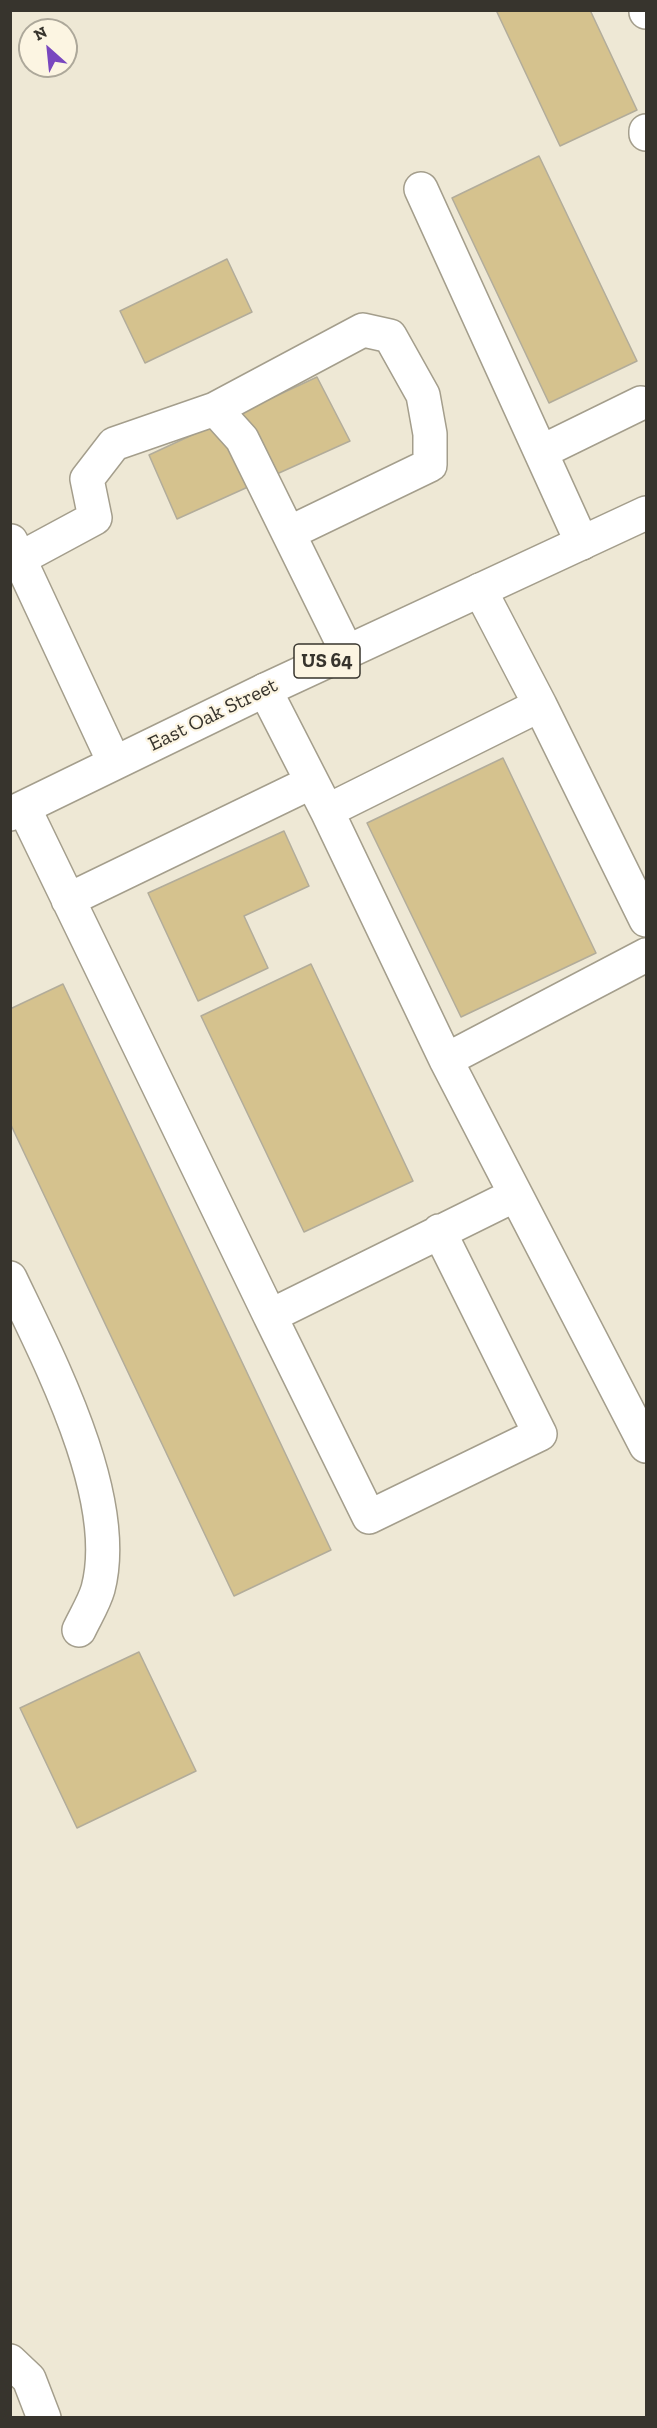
<!DOCTYPE html>
<style>
body{margin:0}
#map{position:relative;width:657px;height:2428px;overflow:hidden;background:#eee8d5;font-family:"Zilla Slab",serif}
canvas{display:block}
.frame{position:absolute;inset:0;border:12px solid #37342d;pointer-events:none}
.north{position:absolute;left:18px;top:18px;width:60px;height:60px;box-sizing:border-box;background:#fcf5e2;border:2px solid #ada89a;border-radius:50%;rotate:333deg;font-size:16px;font-weight:700;line-height:24px;text-align:center;color:#37342d}
.north::after{content:'';display:block;margin:auto;width:21px;height:27px;background:#7947bf;clip-path:polygon(50% 0,100% 100%,50% 72%,0 100%)}
</style>
<div id="map">
<canvas width="657" height="2428"></canvas>
<div class="frame"></div>
<div class="north">N</div>
</div>
<script>
const ctx = document.querySelector('canvas').getContext('2d');
ctx.lineJoin = 'round';
function fill(path, color) { ctx.fillStyle = color; ctx.fill(path, 'evenodd'); }
function strokePath(path, color, width, dash) { ctx.strokeStyle = color; ctx.lineWidth = width; ctx.lineCap = dash ? 'butt' : 'round'; ctx.setLineDash(dash || []); ctx.stroke(path); }
function label(font, color, halo, rows, align = 'center') {
  ctx.font = font + ' "Zilla Slab",serif'; ctx.lineWidth = 4.5; ctx.setLineDash([]); ctx.textBaseline = 'middle'; ctx.strokeStyle = halo; ctx.fillStyle = color; for (const [text, x, y, turn = 0] of rows) {
    ctx.save(); ctx.translate(x, y); ctx.rotate((+turn || 0) * Math.PI / 180); ctx.textAlign = isNaN(turn) ? turn : align; if (halo) ctx.strokeText(text, 0, 0); ctx.fillText(text, 0, 0); ctx.restore();
  }
}
const building = new Path2D(`
 M496,10H590L637,110L560,146Z
 M539,156L637,361L549,403L452,198Z
 M227,259L252,312L145,363L120,311Z
 M317,377L350,441L177,519L149,455Z
 M503,758L596,953L461,1017L367,823Z
 M284,831L309,886L244,916L268,968L198,1001L148,893Z
 M311,964L413,1181L304,1232L201,1016Z
 M63,984L331,1550L234,1596L10,1123V1009Z
 M139,1652L196,1771L77,1828L20,1708Z`);
const minor = new Path2D(`
 M646,10V12
 M646,131V134
 M421,189L582,543
 M215,409L363,330L390,336L423,395L430,434V465L289,533
 M541,452L641,403
 M11,541L114,762
 M19,559L95,518L87,479L114,444L215,409L242,439L347,652
 M480,590L540,705
 M265,690L327,811L446,1060L646,1446
 M24,808L270,1316L515,1195
 M327,811L540,705L646,920
 M68,900L312,782
 M446,1060L646,955
 M10,1278C49,1360 122,1498 98,1589C94,1603 85,1617 79,1630
 M270,1316L369,1517L540,1434L439,1231
 M10,2361L29,2379L44,2418`);
const highway = new Path2D(`
 M10,814L265,690L646,513`);
const shields = [
 [327,661,66]
];
const shieldNames = [
 ["US 64",327,661]
];
const streetNames = [
 ["East Oak Street",213,715,-26]
];
fill(building, '#d5c28e');
strokePath(building, '#b2ac9a', 1.5);
strokePath(minor, '#a49e8c', 36);
strokePath(highway, '#a49e8c', 36);
strokePath(minor, '#fff', 33);
strokePath(highway, '#fff', 33);
for (const [x, y, w] of shields) { const box = new Path2D(); box.roundRect(x - w / 2, y - 17, w, 34, 4.5); ctx.fillStyle = '#fcf5e2'; ctx.fill(box); strokePath(box, '#37342d', 1.5); }
label('bold 20px', '#37342d', null, shieldNames);
label('21px', '#37342d', '#fcf5e2', streetNames);
</script>
